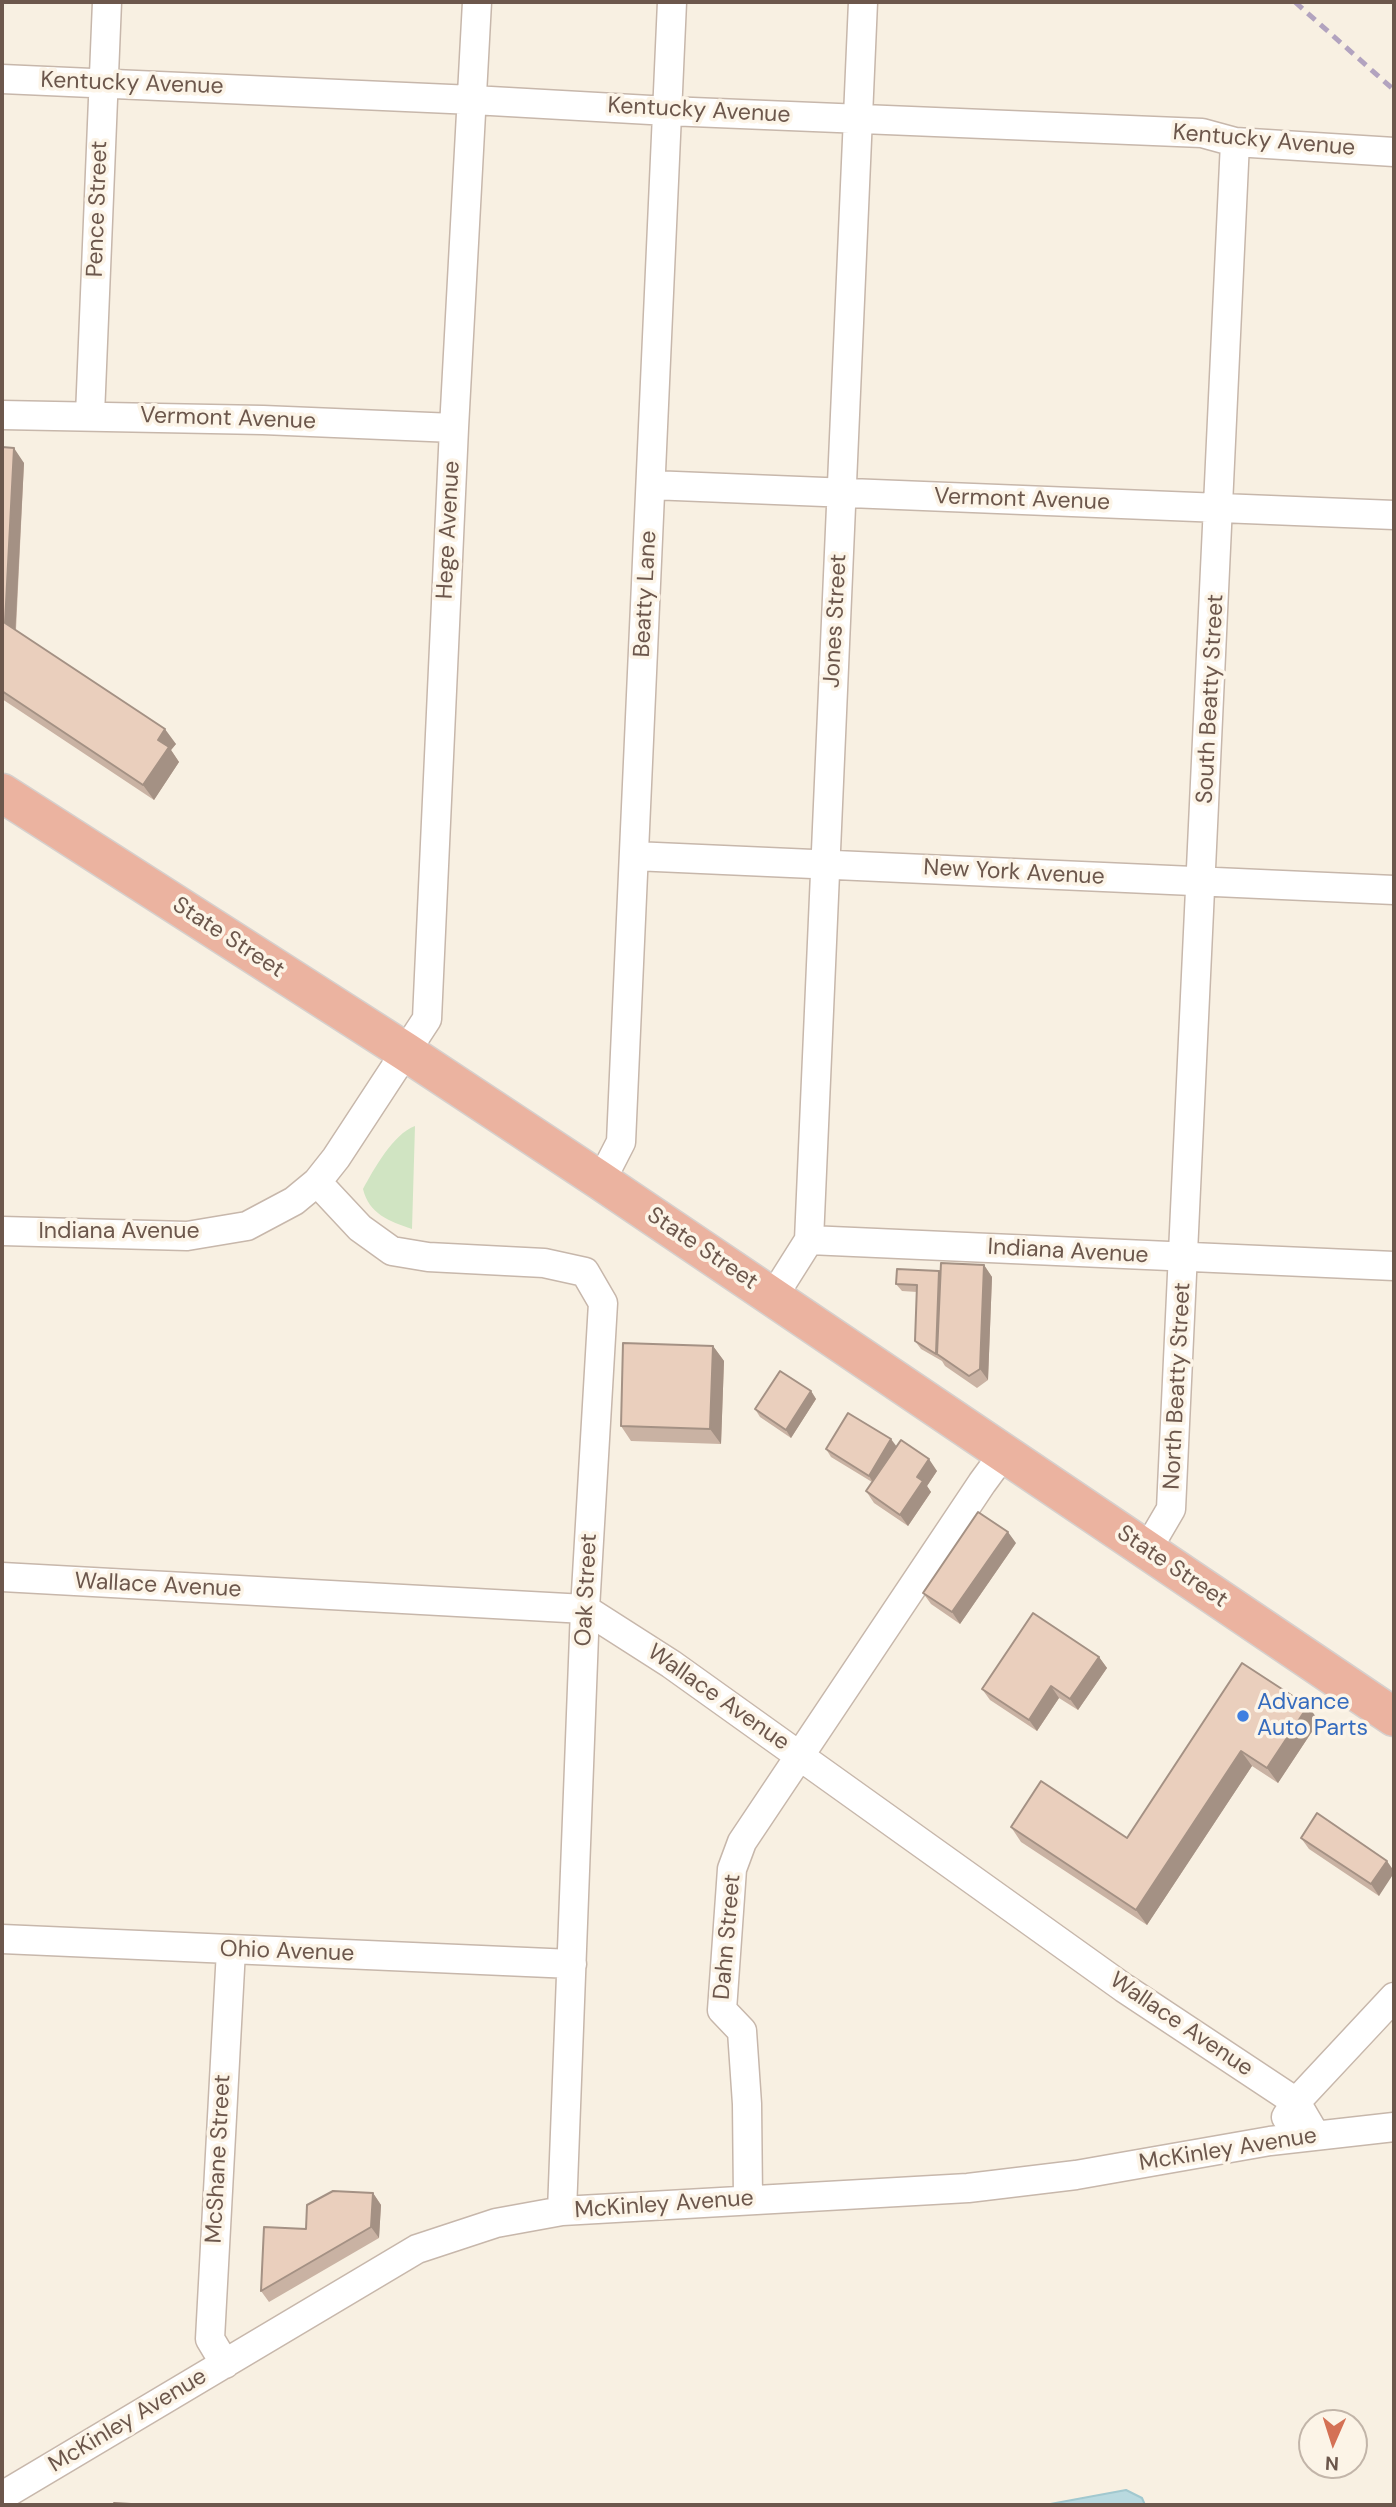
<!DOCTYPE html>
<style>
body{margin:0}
#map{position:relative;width:1396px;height:2507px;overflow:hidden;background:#f8f0e2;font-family:"DM Sans",sans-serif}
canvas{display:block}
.frame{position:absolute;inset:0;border:4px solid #6c574c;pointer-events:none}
.north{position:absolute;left:1298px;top:2409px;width:70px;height:70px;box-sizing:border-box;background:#fcf4e7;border:2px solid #c2b5a9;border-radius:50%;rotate:183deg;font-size:19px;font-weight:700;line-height:28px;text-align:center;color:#6c574c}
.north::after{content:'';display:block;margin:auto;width:24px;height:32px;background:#d47155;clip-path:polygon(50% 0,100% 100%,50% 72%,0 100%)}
</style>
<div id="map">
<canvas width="1396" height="2507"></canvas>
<div class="frame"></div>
<div class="north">N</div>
</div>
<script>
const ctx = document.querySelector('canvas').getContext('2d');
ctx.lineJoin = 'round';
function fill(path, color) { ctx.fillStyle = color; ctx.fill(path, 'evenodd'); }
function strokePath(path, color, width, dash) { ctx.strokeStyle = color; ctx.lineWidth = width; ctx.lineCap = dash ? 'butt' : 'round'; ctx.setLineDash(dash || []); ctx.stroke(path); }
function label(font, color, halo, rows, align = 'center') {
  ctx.font = font + ' "DM Sans",sans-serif'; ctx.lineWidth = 7; ctx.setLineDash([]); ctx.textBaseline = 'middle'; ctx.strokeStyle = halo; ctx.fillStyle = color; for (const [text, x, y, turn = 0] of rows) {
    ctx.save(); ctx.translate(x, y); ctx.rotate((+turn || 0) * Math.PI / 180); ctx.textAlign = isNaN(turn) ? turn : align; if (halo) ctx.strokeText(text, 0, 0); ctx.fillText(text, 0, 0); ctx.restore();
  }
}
const green = new Path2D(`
 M415,1126L412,1229C389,1221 369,1214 363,1189C374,1169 393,1134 415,1126Z`);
const water = new Path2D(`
 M1126,2490L1142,2498L1145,2505H1045Z`);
const minor = new Path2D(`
 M2,79L473,100L668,111L1202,133L1235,142L1394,152
 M2,415L263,420L454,428
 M90,415L107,2
 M651,485L1394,515
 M634,856L1394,890
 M601,1181L621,1142L672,2
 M317,1182L360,1228L392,1251L428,1257L544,1263L585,1272L603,1303L585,1609L562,2211
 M2,1231L187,1236L247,1226L294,1201L317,1182L336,1158L427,1019L454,428L477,2
 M809,1240L1394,1266
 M773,1297L809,1240L863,2
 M1147,1550L1171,1509L1235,142
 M2,1577L585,1609L671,1664L1124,1988L1296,2102L1316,2136
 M2,1939L572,1964
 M1286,2117L1296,2102L1394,1997
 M748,2199L747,2104L742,2031L722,2010L732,1869L742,1842L982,1483L1004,1453
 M225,2364L210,2339L231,1950
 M2,2496L417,2249L496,2223L562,2211L968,2188L1076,2175L1270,2141L1394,2127`);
const highway = new Path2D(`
 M2,793L406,1052L601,1181L1394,1717`);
const rail = new Path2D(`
 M1295,2L1394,90`);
const wall = new Path2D(`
 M2,447L24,463L16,630L176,744L171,750L179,762L154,800L2,699Z
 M984,1265L992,1277L988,1380L977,1388L945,1366L942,1361L921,1349L915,1341L917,1292L902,1291L896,1284L939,1271L940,1272Z
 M713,1346L724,1361L721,1444L631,1441L621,1426Z
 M811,1391L816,1399L791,1438L760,1417L755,1409Z
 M896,1446L937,1471L927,1486L931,1492L908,1526L874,1503L866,1491L872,1482L831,1457L826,1449Z
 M1016,1543L960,1624L931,1604L923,1593Z
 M1099,1657L1107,1668L1078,1710L1059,1698L1037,1731L990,1700L982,1689Z
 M1242,1663L1319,1721L1278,1783L1252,1766L1147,1925L1021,1842L1011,1827L1127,1838Z
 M1301,1838L1387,1861L1379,1896L1309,1849Z
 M373,2193L381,2205L379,2238L269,2302L261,2291L306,2229Z`);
const shadedWall = new Path2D(`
 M14,448L24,463L15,638L5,623Z
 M165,729L176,744L171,750L179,762L154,800L143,785L158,740Z
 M984,1265L992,1277L988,1380L980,1369Z
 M713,1346L724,1361L721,1444L710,1429Z
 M811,1391L816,1399L791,1438L786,1430Z
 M891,1439L897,1447L874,1484L869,1476Z
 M929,1459L937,1471L927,1486L931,1492L908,1526L900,1515L917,1477Z
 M1008,1532L1016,1543L960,1624L952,1612Z
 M1099,1657L1107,1668L1078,1710L1070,1699Z
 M1051,1686L1059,1698L1037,1731L1029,1720Z
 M1308,1706L1319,1721L1278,1783L1267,1768Z
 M1241,1751L1252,1766L1147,1925L1136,1910Z
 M1387,1861L1394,1871V1873L1379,1896L1371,1884Z
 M373,2193L381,2205L379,2238L371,2227Z`);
const building = new Path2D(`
 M2,447L14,448L5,623L165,729L158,740L169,747L143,785L2,691Z
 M941,1263L984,1265L980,1369L969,1376L937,1354Z
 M897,1269L939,1271L936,1354L915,1341L917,1285L896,1284Z
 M623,1343L713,1346L710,1429L621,1426Z
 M780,1371L811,1391L786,1430L755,1409Z
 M848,1413L891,1439L869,1476L826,1449Z
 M901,1440L929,1459L917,1477L923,1481L900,1515L866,1491Z
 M978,1512L1008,1532L952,1612L923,1593Z
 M1033,1613L1099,1657L1070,1699L1051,1686L1029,1720L982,1689Z
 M1242,1663L1308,1706L1267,1768L1241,1751L1136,1910L1011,1827L1041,1781L1127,1838Z
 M1317,1813L1387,1861L1371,1884L1301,1838Z
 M333,2191L373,2193L371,2227L261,2291L264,2227L306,2229L307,2205Z
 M114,2503L131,2504L130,2505H114Z`);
const markers = [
 [1243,1716,7,"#3f7fe0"]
];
const streetNames = [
 ["Kentucky Avenue",132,84,2],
 ["Kentucky Avenue",699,111,3],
 ["Kentucky Avenue",1264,141,5],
 ["Pence Street",98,209,-88],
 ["Vermont Avenue",228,419,2],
 ["Vermont Avenue",1022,500,2],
 ["Hege Avenue",449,530,-87],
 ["Beatty Lane",646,594,-87],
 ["Jones Street",836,621,-87],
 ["South Beatty Street",1211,699,-87],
 ["New York Avenue",1014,873,3],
 ["State Street",228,938,33],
 ["Indiana Avenue",119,1232],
 ["State Street",702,1249,34],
 ["Indiana Avenue",1068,1252,3],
 ["North Beatty Street",1178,1386,-87],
 ["State Street",1172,1567,34],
 ["Wallace Avenue",158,1586,3],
 ["Oak Street",587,1590,-87],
 ["Wallace Avenue",718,1698,35],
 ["Dahn Street",728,1937,-85],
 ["Ohio Avenue",287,1952,2],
 ["Wallace Avenue",1181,2025,34],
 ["McKinley Avenue",1228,2150,-9],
 ["McShane Street",219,2159,-87],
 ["McKinley Avenue",664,2205,-4],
 ["McKinley Avenue",128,2421,-31]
];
const shopNames = [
 ["Advance",1257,1703],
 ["Auto Parts",1257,1729]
];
fill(green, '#d0e4c2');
fill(water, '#b9d9df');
strokePath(water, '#a1c8cf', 2);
strokePath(minor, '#c7b7ab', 31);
strokePath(highway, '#d6d0cd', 41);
strokePath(minor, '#fff', 28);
strokePath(highway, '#ebb3a0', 38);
strokePath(rail, '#b2a3bf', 5, [10, 7]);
fill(wall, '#c9b2a3');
fill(shadedWall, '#a49184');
fill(building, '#eacfbd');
strokePath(building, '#a49184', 2);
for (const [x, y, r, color] of markers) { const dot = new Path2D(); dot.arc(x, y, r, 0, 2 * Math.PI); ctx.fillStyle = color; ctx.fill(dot); strokePath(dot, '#fcf4e7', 2.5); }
label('23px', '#6c574c', '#fcf4e7', streetNames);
label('23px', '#366cbe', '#fcf4e7', shopNames, 'left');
</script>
